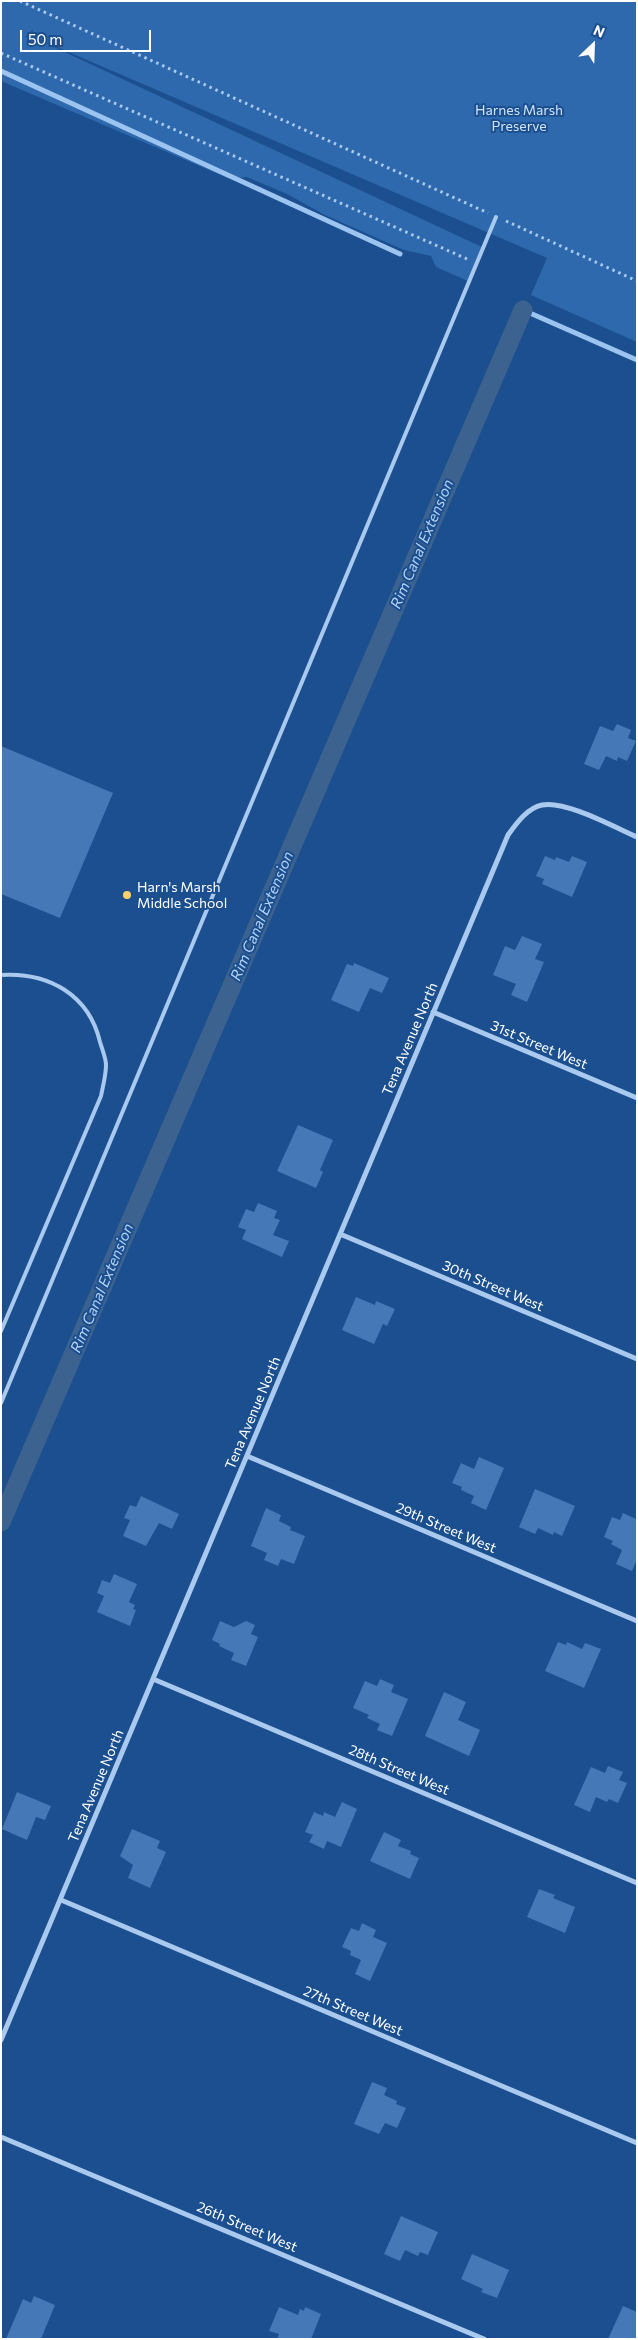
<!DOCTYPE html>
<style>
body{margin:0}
#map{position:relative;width:638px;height:2340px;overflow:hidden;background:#1b4f8f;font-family:Commissioner,sans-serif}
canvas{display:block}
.frame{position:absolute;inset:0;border:2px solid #fff;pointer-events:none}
.north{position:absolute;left:568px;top:20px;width:50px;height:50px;-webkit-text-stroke:4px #1b4f8f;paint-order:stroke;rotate:24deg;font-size:14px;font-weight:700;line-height:20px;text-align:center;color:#fff}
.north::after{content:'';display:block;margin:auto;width:18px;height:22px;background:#fff;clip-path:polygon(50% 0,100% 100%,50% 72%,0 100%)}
.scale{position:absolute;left:20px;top:30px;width:131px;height:22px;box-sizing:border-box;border:2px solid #fff;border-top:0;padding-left:6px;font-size:15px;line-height:18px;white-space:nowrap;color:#fff;-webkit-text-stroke:4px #1b4f8f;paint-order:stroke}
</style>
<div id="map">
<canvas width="638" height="2340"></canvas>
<div class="frame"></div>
<div class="north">N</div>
<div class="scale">50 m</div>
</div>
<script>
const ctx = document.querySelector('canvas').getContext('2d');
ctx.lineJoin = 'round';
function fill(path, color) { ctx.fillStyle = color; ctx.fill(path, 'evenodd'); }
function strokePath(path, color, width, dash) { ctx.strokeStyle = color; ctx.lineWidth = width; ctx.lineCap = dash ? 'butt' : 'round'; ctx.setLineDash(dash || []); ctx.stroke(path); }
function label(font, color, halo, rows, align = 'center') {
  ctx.font = font + ' Commissioner,sans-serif'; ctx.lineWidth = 4; ctx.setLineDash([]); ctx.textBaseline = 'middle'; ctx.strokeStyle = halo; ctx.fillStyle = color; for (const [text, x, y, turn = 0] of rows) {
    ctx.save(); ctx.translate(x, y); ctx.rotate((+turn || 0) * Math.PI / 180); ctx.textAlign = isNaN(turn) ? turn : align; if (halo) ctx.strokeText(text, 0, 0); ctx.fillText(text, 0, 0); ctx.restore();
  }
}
const green = new Path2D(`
 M1,1H637V342L531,295L547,258L22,32L484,248L470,282L436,267L431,256L404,250L325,215L287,194L247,177L230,179L1,81Z`);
const stream = new Path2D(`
 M1,71L400,254
 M523,310L637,360`);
const canal = new Path2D(`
 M1,1522L523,310`);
const building = new Path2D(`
 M617,724L631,730L628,738L636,741L627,761L618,757L617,761L606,756L599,770L584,764L600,726L613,731Z
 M1,746L113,793L60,918L1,894Z
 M545,856L555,860L556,857L569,862L572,856L587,862L572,897L542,884L544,879L536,876Z
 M522,936L542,944L535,959L544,962L527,1002L511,995L516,984L493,975L505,946L515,950Z
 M354,963L389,978L382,993L370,988L359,1012L331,1000L347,964L353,966Z
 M298,1125L333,1140L320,1170L323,1172L316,1188L277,1171Z
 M258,1203L277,1211L274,1218L280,1220L273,1235L289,1241L282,1257L242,1239L246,1230L238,1227L246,1209L254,1212Z
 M356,1297L375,1305L376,1301L395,1309L387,1326L383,1324L374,1344L342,1330Z
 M479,1457L504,1468L486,1510L471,1503L474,1496L461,1490L462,1487L452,1483L461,1463L474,1469Z
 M535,1489L575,1506L562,1536L554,1532L553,1535L538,1528L535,1534L519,1527Z
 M141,1496L179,1514L172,1529L159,1523L146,1546L123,1536L130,1520L124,1518L130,1505L136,1507Z
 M266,1508L281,1515L279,1521L291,1527L290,1530L305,1536L294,1564L281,1559L278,1566L264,1560L267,1553L251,1546Z
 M623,1513L636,1519L637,1517V1559L632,1571L616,1564L622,1550L611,1544L613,1541L604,1537L612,1517L620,1520Z
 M114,1574L137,1584L129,1602L135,1605L133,1609L136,1610L130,1626L97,1612L104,1596L97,1593L102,1580L110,1583Z
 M220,1621L234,1627L246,1621L255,1625L251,1634L258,1637L246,1666L231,1660L234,1653L219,1646L220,1644L212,1640Z
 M558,1642L566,1645L567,1642L582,1649L585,1643L601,1649L584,1688L545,1671Z
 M380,1679L394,1685L391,1692L408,1699L392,1736L377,1730L380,1724L367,1718L369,1715L353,1708L365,1681L377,1686Z
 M444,1692L466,1702L458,1720L480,1730L469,1756L425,1736Z
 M608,1766L623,1772L619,1780L627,1783L618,1803L609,1799L607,1802L596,1797L590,1812L574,1805L591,1767L605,1773Z
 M17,1792L51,1806L45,1820L36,1817L27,1840L2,1829Z
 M342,1802L357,1809L341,1847L327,1841L324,1849L309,1842L313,1835L305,1832L314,1812L323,1816L324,1812L335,1817Z
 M132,1829L160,1841L157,1848L166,1852L150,1888L128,1878L133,1865L120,1856Z
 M384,1832L401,1840L398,1846L411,1851L410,1854L419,1858L410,1879L370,1861Z
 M539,1889L555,1895L553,1898L575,1907L565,1933L527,1917Z
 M362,1923L376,1930L373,1937L387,1943L370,1981L355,1974L361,1960L350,1955L351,1951L342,1947L351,1928L359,1931Z
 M372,2082L387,2088L384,2095L397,2101L396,2104L406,2108L397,2128L385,2123L379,2134L354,2124Z
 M401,2216L438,2232L428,2255L420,2252L418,2256L405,2250L400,2261L384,2254Z
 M472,2254L509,2270L497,2298L481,2292L483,2289L461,2279Z
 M34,2296L55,2305L41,2339H6L23,2299L31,2303Z
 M623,2306L637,2312V2339H608Z
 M279,2307L298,2315L300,2309L304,2311L305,2307L321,2314L311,2339H277L279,2334L269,2331Z`);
const path = new Path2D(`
 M20,1L488,213
 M1,53L467,259
 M506,221L637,281`);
const service = new Path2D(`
 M1,975C49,972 89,995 100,1042C102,1049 106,1058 106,1065C106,1075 103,1086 101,1096L1,1331
 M1,1403L496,217`);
const minor = new Path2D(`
 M433,1012L637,1098
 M340,1234L637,1359
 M247,1456L637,1621
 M153,1679L637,1883
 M61,1900L637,2143
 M1,2040L508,835C516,824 527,808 542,805C565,800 614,827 637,837
 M1,2137L484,2339`);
const markers = [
 [127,895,5,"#ffd166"]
];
const parkNames = [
 ["Harnes Marsh",519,110],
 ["Preserve",519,126]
];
const poiNames = [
 ["Harn's Marsh",137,887],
 ["Middle School",137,903]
];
const streetNames = [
 ["Tena Avenue North",410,1039,-67],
 ["31st Street West",539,1045,23],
 ["30th Street West",493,1286,23],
 ["Tena Avenue North",253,1413,-67],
 ["29th Street West",446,1528,23],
 ["28th Street West",399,1770,23],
 ["Tena Avenue North",96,1786,-67],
 ["27th Street West",353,2011,23],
 ["26th Street West",247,2227,23]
];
const waterNames = [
 ["Rim Canal Extension",422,544,-67],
 ["Rim Canal Extension",262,916,-67],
 ["Rim Canal Extension",102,1288,-67]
];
fill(green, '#2e69ad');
strokePath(stream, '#9cc4f0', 5);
strokePath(canal, '#3c6290', 19);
fill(building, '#4478b7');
strokePath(path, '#a9c9ee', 3, [2.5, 4]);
strokePath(service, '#a9c9ee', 4);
strokePath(minor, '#a9c9ee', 5);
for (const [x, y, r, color] of markers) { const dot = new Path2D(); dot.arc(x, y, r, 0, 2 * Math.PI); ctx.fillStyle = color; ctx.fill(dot); strokePath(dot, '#1b4f8f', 2); }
label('14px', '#cfe3fa', '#1b4f8f', parkNames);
label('14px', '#fff', '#1b4f8f', poiNames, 'left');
label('14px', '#fff', '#1b4f8f', streetNames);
label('italic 15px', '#b5d3f5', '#1b4f8f', waterNames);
</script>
